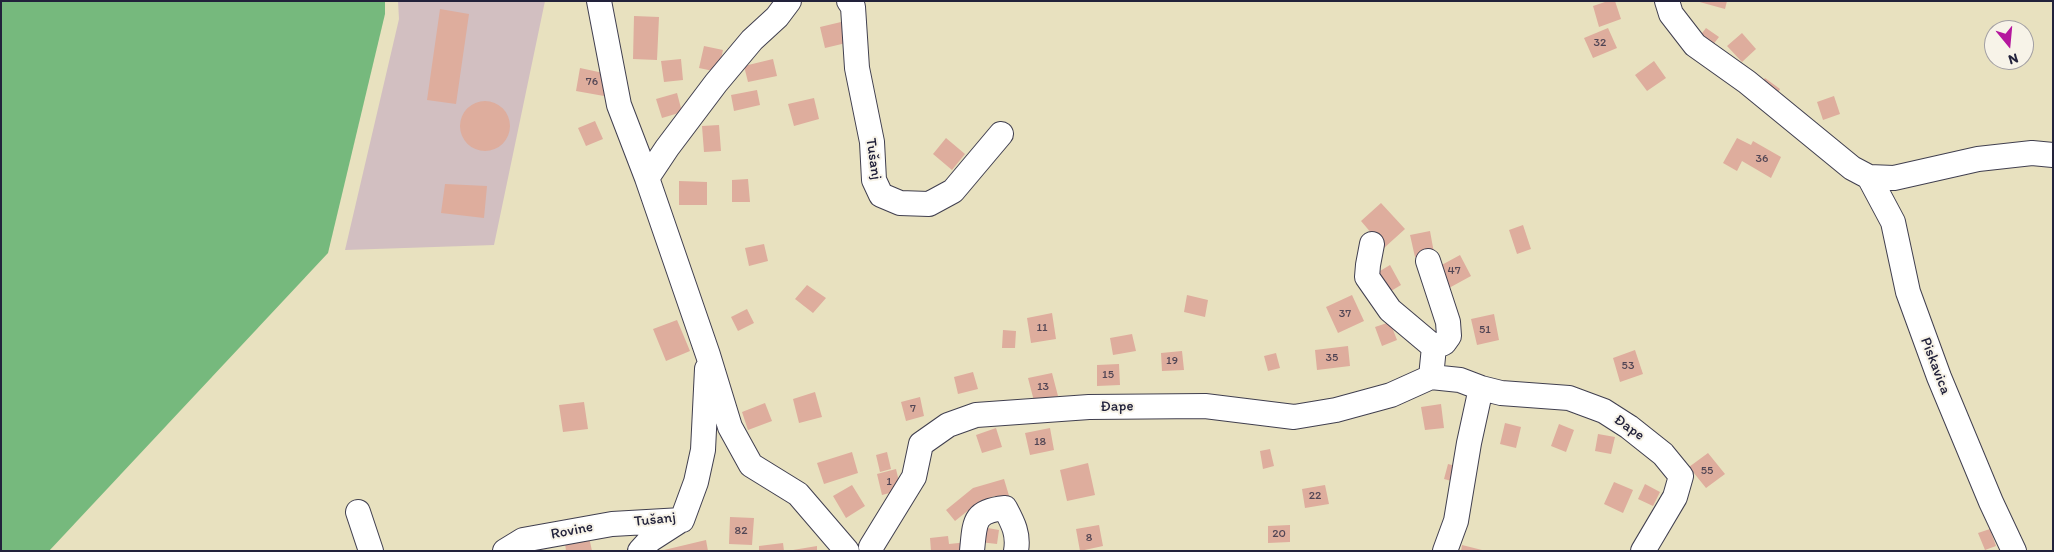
<!DOCTYPE html>
<meta charset="utf-8">
<style>
body{margin:0}
#map{position:relative;width:2054px;height:552px;overflow:hidden;background:#e8e1bf;font-family:Itim,sans-serif}
canvas{display:block}
.frame{position:absolute;inset:0;border:2px solid #22223b;pointer-events:none}
.north{position:absolute;left:1984px;top:20px;width:50px;height:50px;box-sizing:border-box;background:#f7f3e8;border:1px solid #a29fa3;border-radius:50%;rotate:163deg;font-size:14px;font-weight:700;line-height:20px;text-align:center;color:#22223b}
.north::after{content:'';display:block;margin:auto;width:18px;height:22px;background:#b5179e;clip-path:polygon(50% 0,100% 100%,50% 72%,0 100%)}
</style>
<div id="map">
<canvas width="2054" height="552"></canvas>
<div class="frame"></div>
<div class="north">N</div>
</div>
<script>
const ctx = document.querySelector('canvas').getContext('2d');
ctx.lineJoin = 'round';
function fill(path, color) { ctx.fillStyle = color; ctx.fill(path, 'evenodd'); }
function strokePath(path, color, width, dash) { ctx.strokeStyle = color; ctx.lineWidth = width; ctx.lineCap = dash ? 'butt' : 'round'; ctx.setLineDash(dash || []); ctx.stroke(path); }
function label(font, color, halo, rows, align = 'center') {
  ctx.font = font + ' Itim,sans-serif'; ctx.lineWidth = 4; ctx.setLineDash([]); ctx.textBaseline = 'middle'; ctx.strokeStyle = halo; ctx.fillStyle = color; for (const [text, x, y, turn = 0] of rows) {
    ctx.save(); ctx.translate(x, y); ctx.rotate((+turn || 0) * Math.PI / 180); ctx.textAlign = isNaN(turn) ? turn : align; if (halo) ctx.strokeText(text, 0, 0); ctx.fillText(text, 0, 0); ctx.restore();
  }
}
const industrial = new Path2D(`
 M398,1H545L494,245L345,250L399,19Z`);
const forest = new Path2D(`
 M1,1H385V14L328,253L49,551H1Z`);
const building = new Path2D(`
 M1608,1H1615L1621,19L1599,27L1593,6Z
 M1696,1H1727L1725,9Z
 M440,9L469,14L456,104L427,100Z
 M634,16L659,17L657,60L633,59Z
 M841,22L846,43L825,48L820,27Z
 M1608,28L1617,48L1593,58L1584,38Z
 M1706,28L1719,37L1705,55L1692,46Z
 M1742,33L1756,49L1742,62L1727,46Z
 M704,46L723,50L718,72L699,68Z
 M681,59L683,80L664,82L661,61Z
 M773,59L777,76L748,82L744,66Z
 M1654,61L1666,78L1647,91L1635,75Z
 M580,68L608,74L604,96L576,91Z
 M1765,78L1780,89L1776,96L1759,85Z
 M757,90L760,105L734,111L731,95Z
 M677,93L682,112L662,118L656,99Z
 M1834,96L1840,114L1823,120L1817,102Z
 M814,98L819,119L794,126L788,104Z
 M460 126a25 25 0 1 1 50 0a25 25 0 1 1-50 0Z
 M595,121L603,139L586,146L578,128Z
 M719,125L721,151L704,152L702,126Z
 M946,138L965,154L952,170L933,154Z
 M1737,138L1751,145L1753,141L1781,157L1771,178L1742,161L1737,171L1723,163Z
 M748,179L750,202H732V180Z
 M679,181L707,182V205H679Z
 M445,184L487,186L484,218L441,213Z
 M1381,203L1405,229L1384,248L1361,221Z
 M1523,225L1531,249L1517,254L1509,230Z
 M1430,231L1434,253L1415,257L1410,235Z
 M764,244L768,261L749,266L745,248Z
 M1460,255L1471,276L1449,288L1438,267Z
 M1390,265L1401,285L1386,294L1375,274Z
 M807,285L826,298L813,313L795,299Z
 M1187,295L1208,300L1205,317L1184,312Z
 M1352,295L1364,321L1338,333L1326,307Z
 M747,309L754,323L738,331L731,317Z
 M1052,313L1056,339L1031,343L1027,318Z
 M1494,314L1499,340L1477,345L1471,319Z
 M677,320L690,351L666,361L653,329Z
 M1390,322L1397,340L1382,346L1375,327Z
 M1003,330L1016,331L1015,348H1002Z
 M1132,334L1136,351L1113,355L1110,338Z
 M1348,346L1350,366L1317,370L1315,350Z
 M1635,350L1643,374L1620,382L1613,358Z
 M1182,351L1184,370L1162,371L1161,353Z
 M1276,353L1280,368L1268,371L1264,356Z
 M1119,364L1120,385L1097,386V365Z
 M973,372L978,389L958,394L954,377Z
 M1052,373L1058,396L1034,401L1028,378Z
 M815,392L822,417L799,423L793,399Z
 M920,397L924,416L906,421L901,402Z
 M584,402L588,429L563,432L559,405Z
 M765,403L772,421L748,430L742,412Z
 M1441,404L1444,428L1425,430L1421,407Z
 M1505,423L1521,427L1516,448L1500,444Z
 M1559,424L1574,430L1566,452L1551,446Z
 M996,428L1002,447L982,453L976,435Z
 M1050,428L1054,450L1030,455L1025,433Z
 M1598,434L1615,437L1611,454L1595,451Z
 M1270,449L1274,466L1263,469L1260,451Z
 M852,452L858,473L824,484L817,463Z
 M887,452L891,469L880,472L876,455Z
 M1708,453L1725,474L1706,488L1689,467Z
 M1088,463L1095,495L1067,501L1060,470Z
 M1448,464L1460,467L1455,482L1444,479Z
 M896,469L901,490L882,495L877,474Z
 M1004,479L1010,499L996,503L995,496L980,501L955,521L946,510L973,488Z
 M1614,482L1633,490L1623,513L1604,504Z
 M1645,484L1660,492L1653,506L1638,499Z
 M852,485L865,506L846,518L833,496Z
 M1325,485L1329,504L1305,508L1302,489Z
 M730,517L754,518L752,545L729,544Z
 M1099,525L1103,546L1080,551L1076,529Z
 M1290,525V542L1268,543V526Z
 M982,527L999,530L997,544L980,542Z
 M1990,529L1996,546L1985,550L1978,533Z
 M948,536L949,544L968,542V551H931L930,538Z
 M589,537L592,551H566L565,543Z
 M706,540L708,551H664V550Z
 M783,543L784,551H759V546Z
 M1462,545L1482,550V551H1461Z
 M817,546V551H793V550Z`);
const minor = new Path2D(`
 M599,1L619,105L647,178L708,355L730,427L751,465L798,494L847,551
 M849,1L853,7L857,68L872,142L874,180L881,195L900,203L929,204L953,191L1001,134
 M1667,1L1671,14L1695,45L1747,82L1852,168L1869,177L1893,222L1908,292L1939,377L1991,502L2014,551
 M1869,177L1894,178L1978,159L2032,153L2053,155
 M647,178L667,148L716,83L752,40L777,17L789,1
 M1372,244L1368,265L1367,277L1390,310L1434,347L1431,377
 M1428,261L1448,322L1449,336L1444,343L1434,347
 M358,512L371,551
 M871,547L914,477L921,444L948,425L976,415L1089,407L1205,406L1294,417L1336,410L1391,395L1431,377L1460,380L1481,388L1501,393L1569,398L1604,411L1629,427L1663,454L1681,476L1675,497L1643,551
 M505,551L523,540L612,524L682,520L696,482L703,450L707,369
 M640,551L650,540L678,522
 M972,551C975,522 973,511 1005,508C1013,523 1019,534 1016,551
 M1445,551L1456,521L1469,443L1481,388`);
const numberNames = [
 ["32",1600,43],
 ["76",592,82],
 ["36",1762,159],
 ["47",1454,271],
 ["37",1345,314],
 ["11",1042,328],
 ["51",1485,330],
 ["35",1332,358],
 ["19",1172,361],
 ["53",1628,366],
 ["15",1108,375],
 ["13",1043,387],
 ["7",913,409],
 ["18",1040,442],
 ["55",1707,471],
 ["1",889,482],
 ["22",1315,496],
 ["82",741,531],
 ["20",1279,534],
 ["8",1089,538]
];
const streetNames = [
 ["Tušanj",873,159,82],
 ["Piskavica",1935,366,69],
 ["Đape",1117,407,-1],
 ["Đape",1629,428,35],
 ["Tušanj",655,520,-6],
 ["Rovine",572,531,-11]
];
fill(industrial, '#d2bfc1');
fill(forest, '#76b97d');
fill(building, '#dead9d');
strokePath(minor, '#403f4f', 26);
strokePath(minor, '#fff', 24);
label('12px', '#514554', null, numberNames);
label('15px', '#22223b', '#f7f3e8', streetNames);
</script>
